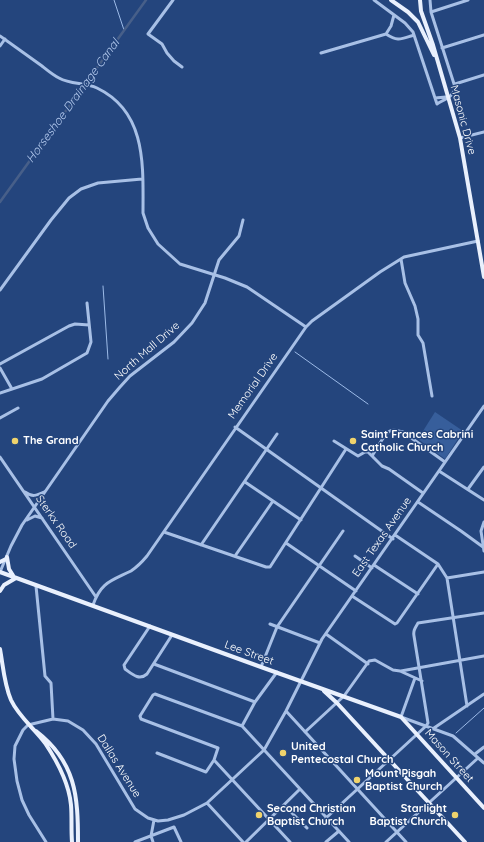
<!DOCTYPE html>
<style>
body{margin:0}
canvas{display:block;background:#24457d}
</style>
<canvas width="484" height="842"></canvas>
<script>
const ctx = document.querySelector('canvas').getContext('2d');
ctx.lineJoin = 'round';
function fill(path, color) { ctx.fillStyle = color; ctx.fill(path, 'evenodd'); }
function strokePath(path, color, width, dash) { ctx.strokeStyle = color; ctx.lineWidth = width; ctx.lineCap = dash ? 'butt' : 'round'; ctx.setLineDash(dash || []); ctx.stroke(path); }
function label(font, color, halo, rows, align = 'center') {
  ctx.font = font + ' Quicksand,sans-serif'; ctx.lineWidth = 3; ctx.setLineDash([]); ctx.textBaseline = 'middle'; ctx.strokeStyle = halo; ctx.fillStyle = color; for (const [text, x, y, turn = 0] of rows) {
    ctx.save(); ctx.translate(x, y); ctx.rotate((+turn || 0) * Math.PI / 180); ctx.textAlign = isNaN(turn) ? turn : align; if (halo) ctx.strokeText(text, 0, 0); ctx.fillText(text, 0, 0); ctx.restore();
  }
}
const green = new Path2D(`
 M435,412L463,431L445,459L418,439Z`);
const stream = new Path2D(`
 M114,0L124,30
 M103,286L108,359
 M295,352L368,404
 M456,733L484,708`);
const canal = new Path2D(`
 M0,202L146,0`);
const minor = new Path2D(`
 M173,0L148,34L162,44L167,53L174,61L182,67
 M374,0L405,23L413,32L437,104C443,100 455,96 455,87L431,12L430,0
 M431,12L468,0
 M386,34C398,42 401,39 414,35
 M0,36C14,46 28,56 42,66C47,70 53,75 59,78C71,85 85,82 97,88C147,112 143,166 143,213L148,228L158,244L180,264L225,278L247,287L306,327
 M0,46L5,39
 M442,48L484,35
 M321,53L386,34L391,26L394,15
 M455,84L484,75
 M435,98L446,97
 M460,138L484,132
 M401,259L405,283L415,306L418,319V335L423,343L432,396
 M0,290L51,220L69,198L81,189L98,183L142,179
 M0,364L69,326L75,324L89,325
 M0,368L12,389
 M0,393L42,379L87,353L91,342L87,303
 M0,418L18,408
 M235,427L393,539
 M334,441L358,456L365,452H368L382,466L389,469L423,493
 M372,456C376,450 384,434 390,431C394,429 398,431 403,432L445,462
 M0,457L96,597
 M439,471L484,500
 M245,482L301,520
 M468,489L484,467
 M25,492C32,497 36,496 44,492
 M418,502L461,531L483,547
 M27,520L35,516L42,518
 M484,522L481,531L484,551
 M164,532L266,567H270L346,449
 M395,535L438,564L447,578L467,706
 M286,543L356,591
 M201,545L277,434
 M235,556L273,501
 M355,556L372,568
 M374,565L418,594
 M0,572L11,546L22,525L108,401L120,387L130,376L174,342L192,323L205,303L219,260L239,236L243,220
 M447,578L484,572
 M36,586L45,676L51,683L53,719
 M352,596L395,624L397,623L438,564
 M93,605C101,582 111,581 131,571C137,567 142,562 147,556L306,327L312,321L380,272L404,257L478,241
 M270,624L320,643
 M150,626L124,665L125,669C132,674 139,681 147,674L172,635
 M326,634L368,664
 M154,664L255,702
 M261,667L277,627L343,531
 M401,671L484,656
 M415,678L401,717L453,736L484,763
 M286,711L406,842
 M242,726L255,702L277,672
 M426,726L428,723L414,636C413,631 415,628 418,623L484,613
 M434,728L484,694
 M305,732L344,696L369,661L375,660L393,670L400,671L422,681
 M157,753L206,772L214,760
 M475,754L484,747
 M207,803L243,842
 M284,805L307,828
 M326,818L426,726
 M46,842L29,815L22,800L17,781L14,759L15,746L23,730L28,725L53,719L68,721L83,730L96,744L135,809L148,818L158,821L168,820L184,815L207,803L264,750L286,711L322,639L484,406
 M135,842L174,827L181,842
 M153,842L151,836L154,820
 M246,842L300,789
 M290,842L214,760L218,748L141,719L140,716L153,695L155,694L242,726L349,842
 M326,842L339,831
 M386,842L478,758`);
const major = new Path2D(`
 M391,0L408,12L418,22L434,55
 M420,0L421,11L433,45L460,138L484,277
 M7,557L9,569L14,577
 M0,562L6,559
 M0,572L261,667L401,717L484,808
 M0,591L4,585L16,578
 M0,649C3,665 4,684 11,700C19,717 34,728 45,743C57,761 69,783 71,805C72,817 71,830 72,842
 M324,691L337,703L465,842
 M36,731C76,762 78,796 78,842`);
const markers = [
 [15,441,4,"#f0d36c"],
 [353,441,4,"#f0d36c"],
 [283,753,4,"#f0d36c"],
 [357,780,4,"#f0d36c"],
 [259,815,4,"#f0d36c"],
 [455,815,4,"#f0d36c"]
];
const streetNames = [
 ["Masonic Drive",463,120,75],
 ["North Mall Drive",147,351,-41],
 ["Memorial Drive",253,386,-55],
 ["Sterkx Road",56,522,55],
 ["East Texas Avenue",382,537,-55],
 ["Lee Street",249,653,20],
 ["Mason Street",449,756,48],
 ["Dallas Avenue",119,766,58]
];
const poiNames = [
 ["Saint Frances Cabrini",361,435],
 ["Catholic Church",361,448],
 ["The Grand",23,441],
 ["United",291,747],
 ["Pentecostal Church",291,760],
 ["Mount Pisgah",365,774],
 ["Baptist Church",365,787],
 ["Second Christian",267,809],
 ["Baptist Church",267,822],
 ["Starlight",447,809,"right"],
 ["Baptist Church",447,822,"right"]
];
const waterNames = [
 ["Horseshoe Drainage Canal",73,101,-54]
];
fill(green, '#375e9b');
strokePath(stream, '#9cbae7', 1);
strokePath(canal, '#475f89', 2.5);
strokePath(minor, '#a8c0e6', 3);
strokePath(major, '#e9f0fd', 4);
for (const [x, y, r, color] of markers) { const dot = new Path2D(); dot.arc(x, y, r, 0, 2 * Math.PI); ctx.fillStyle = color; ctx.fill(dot); strokePath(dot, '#24457d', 1.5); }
label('11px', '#fff', '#24457d', streetNames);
label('bold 11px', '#fff', '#24457d', poiNames, 'left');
label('italic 12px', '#b4caee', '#24457d', waterNames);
</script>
